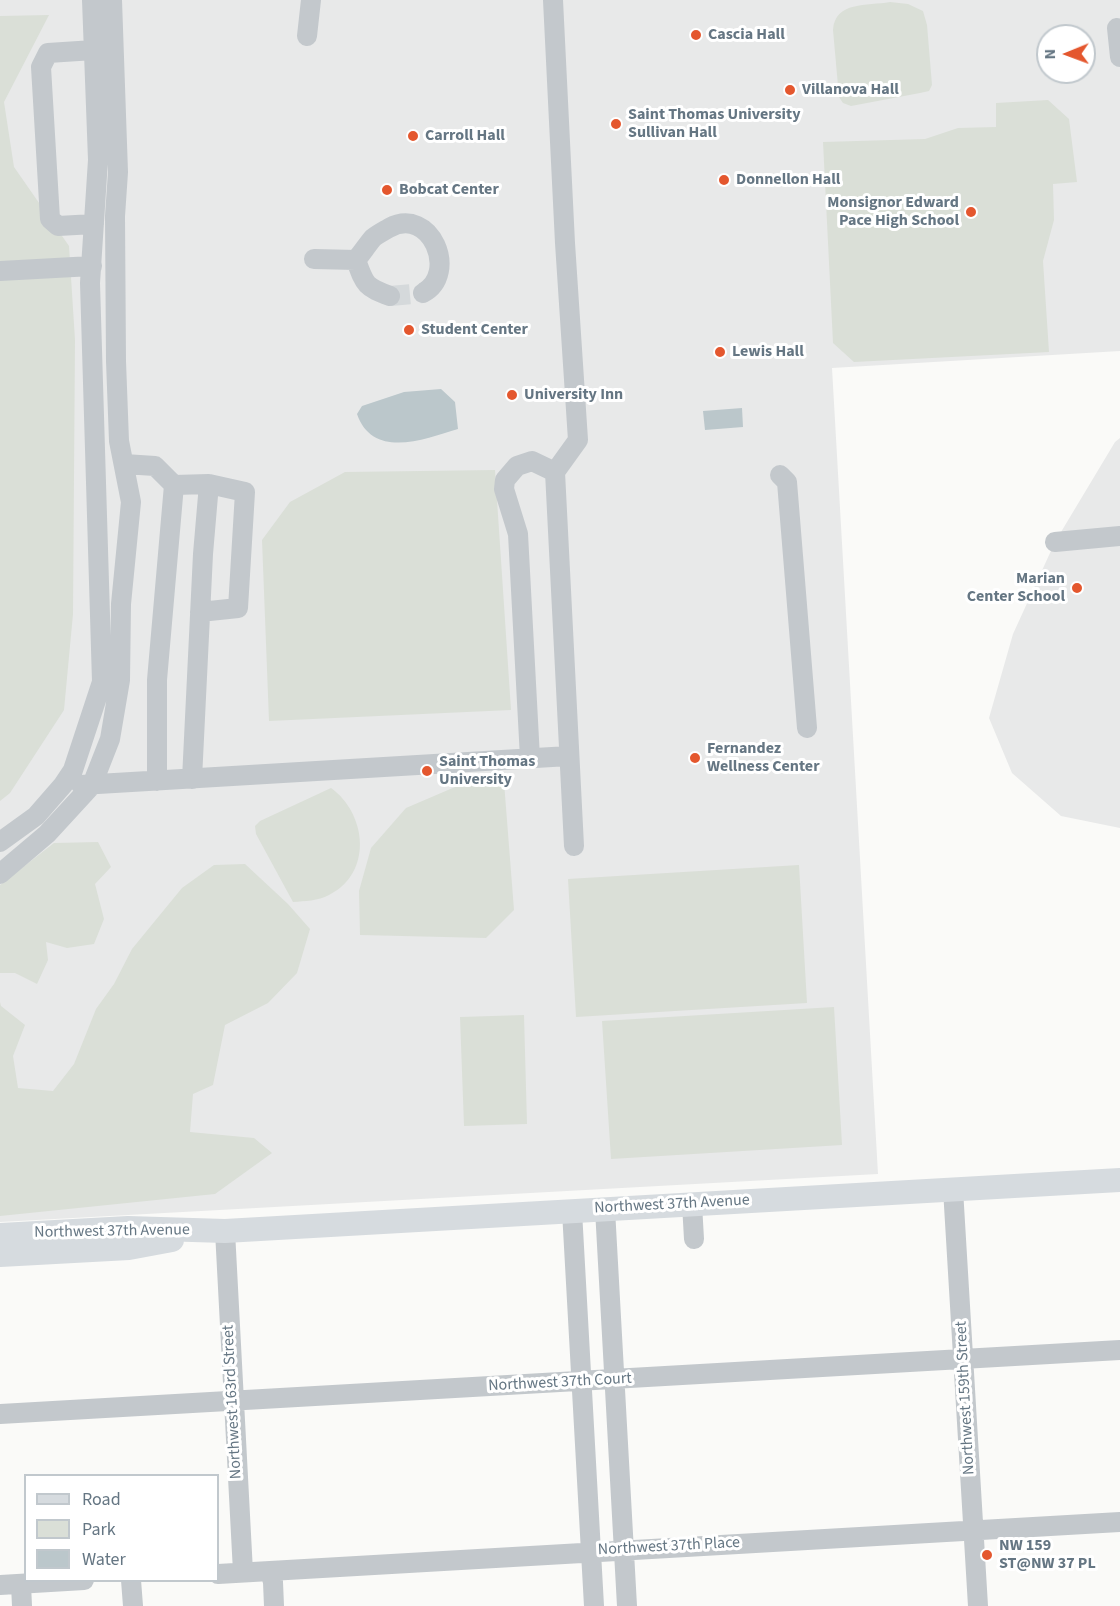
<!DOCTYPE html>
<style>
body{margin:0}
#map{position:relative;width:1120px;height:1606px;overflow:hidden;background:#fafaf8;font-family:"Source Sans 3",sans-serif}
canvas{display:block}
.legend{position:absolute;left:24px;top:1474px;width:195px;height:108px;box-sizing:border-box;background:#fff;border:2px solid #c1c8cd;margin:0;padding:8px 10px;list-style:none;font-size:18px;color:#657683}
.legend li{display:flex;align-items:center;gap:12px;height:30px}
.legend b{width:30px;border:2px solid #c1c8cd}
.north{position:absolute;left:1036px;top:24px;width:60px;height:60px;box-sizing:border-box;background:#fff;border:2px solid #c1c8cd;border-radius:50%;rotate:269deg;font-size:16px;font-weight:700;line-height:24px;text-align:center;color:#657683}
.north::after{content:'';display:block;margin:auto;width:21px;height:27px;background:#e4572e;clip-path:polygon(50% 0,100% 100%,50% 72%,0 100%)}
</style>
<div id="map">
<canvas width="1120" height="1606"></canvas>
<ul class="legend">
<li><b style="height:8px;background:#d6dbdf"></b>Road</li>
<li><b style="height:16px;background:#dadfd7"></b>Park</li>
<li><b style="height:16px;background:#bbc7cb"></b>Water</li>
</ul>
<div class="north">N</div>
</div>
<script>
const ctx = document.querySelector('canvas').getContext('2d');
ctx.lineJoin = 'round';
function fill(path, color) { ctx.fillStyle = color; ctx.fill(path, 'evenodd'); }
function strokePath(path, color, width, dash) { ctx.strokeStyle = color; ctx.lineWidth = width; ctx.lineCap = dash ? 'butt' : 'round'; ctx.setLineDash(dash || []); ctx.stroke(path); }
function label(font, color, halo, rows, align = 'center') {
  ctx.font = font + ' "Source Sans 3",sans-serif'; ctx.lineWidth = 6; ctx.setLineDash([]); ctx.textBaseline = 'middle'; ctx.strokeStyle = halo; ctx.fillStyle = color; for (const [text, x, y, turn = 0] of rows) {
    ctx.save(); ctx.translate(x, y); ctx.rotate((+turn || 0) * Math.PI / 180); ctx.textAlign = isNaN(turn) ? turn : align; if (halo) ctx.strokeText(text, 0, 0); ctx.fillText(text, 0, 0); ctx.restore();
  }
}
const built = new Path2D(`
 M0,0H1120V351L832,368L878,1174L0,1222ZM1048,36H1084V72H1048Z
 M1120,438V828L1061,816L1012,773L989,718L1013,634L1055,542L1115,442Z`);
const green = new Path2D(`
 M890,2L908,4L923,11L927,25L932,85L929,91L920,93L851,106L843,103L839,97L833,30C835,1 867,6 890,2Z
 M49,15L4,102L14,167L69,246L75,340L73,614L64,710L10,793L0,801V16Z
 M1048,100L1069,119L1077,182L1053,184L1054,220L1043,261L1049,352L854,362L833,343L823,142L925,139L958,128L996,127V103Z
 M495,470L511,710L269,721L262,540L290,502L345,472Z
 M504,782L514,910L486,938L360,935L359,891L371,848L406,808L455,787Z
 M331,788C367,814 373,873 329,895C318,901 305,901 293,902L256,834L255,826L260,821Z
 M98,842L111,867L95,884L104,919L94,944L67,948L46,942L48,960L37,984L15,973H0V885L54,843Z
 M245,864L288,904L310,929L297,973L268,1003L225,1025L213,1085L193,1094L190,1132L254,1138L272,1153L215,1194L0,1216V1002L1,1006L25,1025L13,1056L18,1088L53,1091L74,1064L96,1009L114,984L132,949L182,888L214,865Z
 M799,865L807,1003L576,1017L568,879Z
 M834,1007L842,1145L611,1159L602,1021Z
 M524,1015L527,1124L464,1126L460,1017Z`);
const water = new Path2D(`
 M441,389L455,402L458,429C425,439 373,460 357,414L362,406L404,392Z
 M742,408L743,427L705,430L703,411Z`);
const minorTunnel = new Path2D(`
 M390,296L423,293`);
const minor = new Path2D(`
 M553,0L565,243L578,440L555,472L574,846
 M1117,28L1120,57
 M307,36L311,0
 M94,50L48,53L41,67L50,219L58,226L94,224
 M314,259L356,260C362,253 367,245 373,238C378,234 384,231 389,228C431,205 459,274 423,293
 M356,260C365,285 365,287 390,296
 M0,271L92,266
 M124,464L155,466L174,485L157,680V781
 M780,475L787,482L807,728
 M174,485L209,484L203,554L192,779
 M1055,542L1120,536
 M200,612L238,608L245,492L209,484
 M530,758L518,534L504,489L505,480L517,466L532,461L555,472
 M81,785L569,756
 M0,842L36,816L63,785L73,770L102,682L90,283L98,160L92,0
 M0,874L47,834L92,785L110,739L120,680L121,604L131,502L119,441L116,361L115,216L118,172L112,0
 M953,1189L978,1606
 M692,1204L694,1239
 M605,1209L627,1606
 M572,1211L594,1606
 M225,1231L243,1572
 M0,1414L1120,1350
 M270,1571L273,1582L274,1606
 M218,1574L1120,1522
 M131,1580L133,1606
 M21,1584L22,1606
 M0,1585L84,1580`);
const major = new Path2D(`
 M0,1235L128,1228L225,1231L1120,1180
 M0,1255L129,1248L172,1240`);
const markers = [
 [696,35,6,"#e4572e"],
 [790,90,6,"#e4572e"],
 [616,124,6,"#e4572e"],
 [413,136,6,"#e4572e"],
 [724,180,6,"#e4572e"],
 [387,190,6,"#e4572e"],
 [971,212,6,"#e4572e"],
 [409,330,6,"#e4572e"],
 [720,352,6,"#e4572e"],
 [512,395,6,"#e4572e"],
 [1077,588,6,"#e4572e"],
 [695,758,6,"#e4572e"],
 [427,771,6,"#e4572e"],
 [987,1555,6,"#e4572e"]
];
const poiNames = [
 ["Cascia Hall",708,35],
 ["Villanova Hall",802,90],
 ["Saint Thomas University",628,115],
 ["Sullivan Hall",628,133],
 ["Carroll Hall",425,136],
 ["Donnellon Hall",736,180],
 ["Bobcat Center",399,190],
 ["Monsignor Edward",959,203,"right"],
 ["Pace High School",959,221,"right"],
 ["Student Center",421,330],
 ["Lewis Hall",732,352],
 ["University Inn",524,395],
 ["Marian",1065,579,"right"],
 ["Center School",1065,597,"right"],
 ["Fernandez",707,749],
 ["Wellness Center",707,767],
 ["Saint Thomas",439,762],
 ["University",439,780],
 ["NW 159",999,1546],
 ["ST@NW 37 PL",999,1564]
];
const streetNames = [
 ["Northwest 37th Avenue",672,1205,-3],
 ["Northwest 37th Avenue",112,1232,-1],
 ["Northwest 37th Court",560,1383,-3],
 ["Northwest 159th Street",966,1398,-93],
 ["Northwest 163rd Street",233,1402,-93],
 ["Northwest 37th Place",669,1547,-3]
];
fill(built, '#e8e9e9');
fill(green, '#dadfd7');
fill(water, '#bbc7cb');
strokePath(minorTunnel, '#d5d9db', 20, [20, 10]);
strokePath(minor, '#c3c8cc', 20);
strokePath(major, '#d6dbdf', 24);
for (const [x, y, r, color] of markers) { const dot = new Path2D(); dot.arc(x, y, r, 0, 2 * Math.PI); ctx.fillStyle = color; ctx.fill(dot); strokePath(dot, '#fff', 2); }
label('bold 16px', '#657683', '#fff', poiNames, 'left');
label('16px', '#657683', '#fff', streetNames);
</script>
